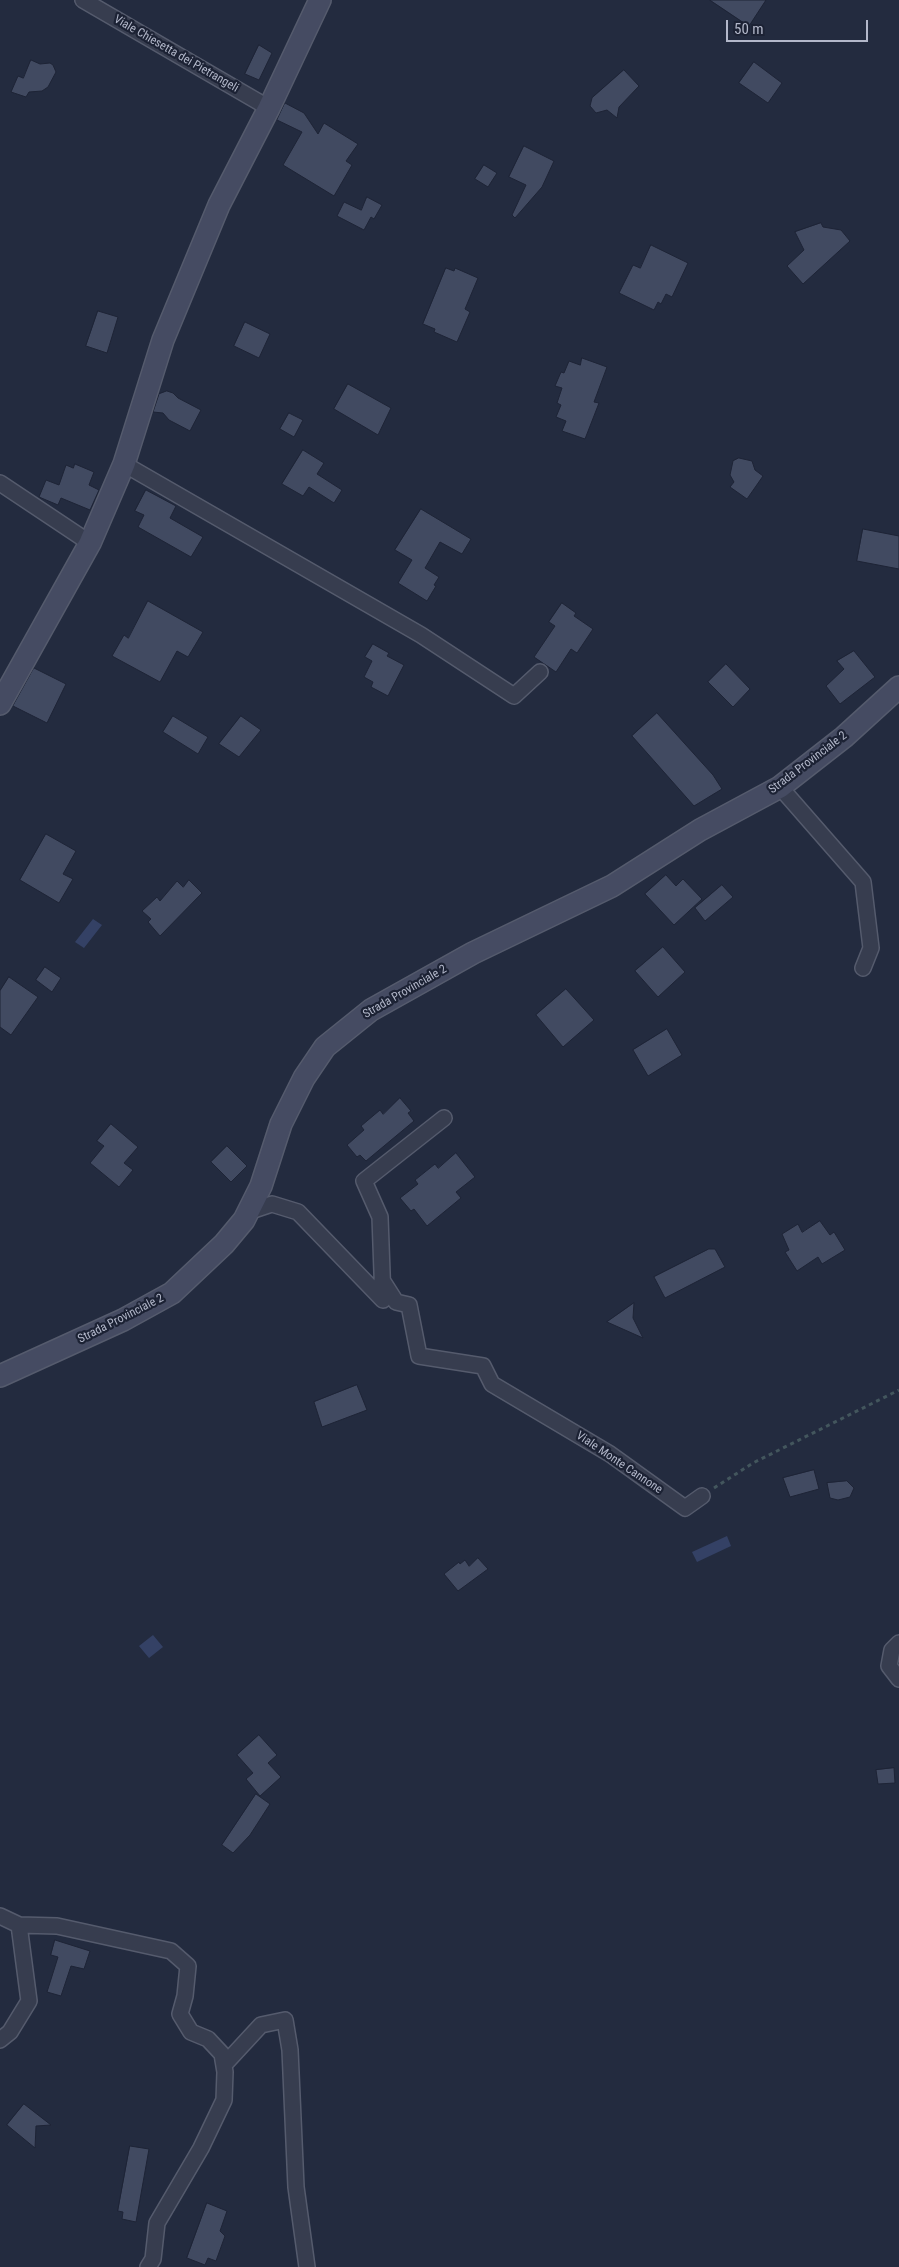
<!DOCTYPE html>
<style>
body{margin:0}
#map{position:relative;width:899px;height:2267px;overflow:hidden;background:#232b3f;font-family:"Roboto Condensed",sans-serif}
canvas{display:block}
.scale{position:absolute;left:726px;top:20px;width:142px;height:22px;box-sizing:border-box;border:2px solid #b3b8ca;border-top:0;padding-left:6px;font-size:15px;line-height:18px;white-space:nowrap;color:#b3b8ca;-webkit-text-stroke:4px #1c2234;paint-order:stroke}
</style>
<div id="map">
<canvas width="899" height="2267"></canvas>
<div class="scale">50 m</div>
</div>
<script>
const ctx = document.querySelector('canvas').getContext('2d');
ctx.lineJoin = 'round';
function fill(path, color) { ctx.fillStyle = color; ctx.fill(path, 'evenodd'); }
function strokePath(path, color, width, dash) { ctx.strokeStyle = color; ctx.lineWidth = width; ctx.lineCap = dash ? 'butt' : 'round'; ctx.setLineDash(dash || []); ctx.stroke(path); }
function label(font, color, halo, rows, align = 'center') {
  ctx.font = font + ' "Roboto Condensed",sans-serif'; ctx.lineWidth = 4.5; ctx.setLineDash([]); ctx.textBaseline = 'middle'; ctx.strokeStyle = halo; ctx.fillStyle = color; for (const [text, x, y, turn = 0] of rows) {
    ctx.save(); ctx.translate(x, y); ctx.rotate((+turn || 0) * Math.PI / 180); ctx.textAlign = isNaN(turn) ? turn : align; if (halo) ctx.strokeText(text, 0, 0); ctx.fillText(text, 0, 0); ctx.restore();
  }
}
const water = new Path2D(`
 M93,919L102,925L84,948L75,942Z
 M727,1536L731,1546L697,1562L692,1552Z
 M153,1635L163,1647L149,1658L139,1646Z`);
const building = new Path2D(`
 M710,0H766L749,26Z
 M259,45L272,53L259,80L245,74Z
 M31,60L40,64L50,63L53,65L56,72L48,87L42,91L29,92L26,97L11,92L18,76L23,78Z
 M754,62L782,83L768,103L739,83Z
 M624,70L639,86L619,107L617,118L607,110L596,113L590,106L592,98Z
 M285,103L304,113L318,134L324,123L358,144L346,161L352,165L334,196L283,165L302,132L277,120Z
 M524,146L554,161L542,187L515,218L512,215L526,185L509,177Z
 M484,165L497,173L488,187L475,179Z
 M367,197L382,205L374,219L371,217L364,230L337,216L344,202L361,210Z
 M821,223L823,227L841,230L850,241L803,284L787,266L804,250L795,232Z
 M651,245L688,263L672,297L666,294L661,304L658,302L654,310L619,293L633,265L640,268Z
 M446,268L454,271L455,268L478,278L465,309L470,312L457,342L434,332L435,329L423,324Z
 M98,311L118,317L107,353L86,346Z
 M245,322L270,334L259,358L234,346Z
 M582,358L607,367L594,402L599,403L585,439L562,431L566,421L556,417L561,405L557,403L562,388L555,386L561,372L564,373L569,361L580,365Z
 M348,384L391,408L378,435L334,409Z
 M167,391L173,393L178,398L201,410L190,431L169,420L163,413L153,412L159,394Z
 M289,413L303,420L294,437L280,429Z
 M303,450L324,463L317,474L342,490L334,503L309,487L303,496L282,484Z
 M739,458L752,461L755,470L763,476L747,499L730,487L734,482L730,475L733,461Z
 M75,464L94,472L89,485L99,490L90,510L61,498L58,505L39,497L46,480L59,485L66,465L73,468Z
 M146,490L176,506L170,518L203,537L191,557L138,527L144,515L135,511Z
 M421,509L471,539L462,554L440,542L425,568L439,577L434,585L436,586L427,601L398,583L412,560L395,550Z
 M863,529L899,536V569L857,561Z
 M148,601L203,632L188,657L177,651L160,682L112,656L124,635L128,638Z
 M562,603L576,613L574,616L593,629L577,653L571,649L556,672L534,657L555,626L549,622Z
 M373,644L389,653L387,656L404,665L388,696L371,687L373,682L364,677L372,661L365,657Z
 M854,651L875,677L840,704L826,686L844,669L837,661Z
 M726,664L750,689L733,707L708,682Z
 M34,668L66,684L47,723L13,706Z
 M657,713L713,775L722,789L694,806L632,736Z
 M173,716L208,737L198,754L163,732Z
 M241,716L261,730L239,757L219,744Z
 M46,834L76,851L63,874L73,879L59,903L20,880Z
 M666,875L676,886L683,879L702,899L674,925L645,894Z
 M189,880L202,893L160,936L148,922L151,919L142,911L157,897L160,901L177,881L183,887Z
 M722,885L733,897L705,921L695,908Z
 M663,947L685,972L658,997L635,971Z
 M45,967L61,978L52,992L36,980Z
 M9,977L38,997L11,1035L0,1027V991Z
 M566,989L594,1020L563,1047L536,1015Z
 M667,1029L682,1055L648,1076L633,1050Z
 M400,1098L411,1111L408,1113L414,1121L366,1161L360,1155L357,1157L347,1145L364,1130L361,1126L380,1110L383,1114Z
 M111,1124L138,1147L124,1163L133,1170L119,1187L90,1163L104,1146L97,1141Z
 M227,1146L247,1166L231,1182L211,1162Z
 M456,1153L475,1177L456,1192L461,1198L427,1226L414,1209L411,1211L400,1198L418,1184L415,1180L435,1164L438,1168Z
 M820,1221L830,1235L834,1232L845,1250L822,1264L818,1257L797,1271L785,1252L789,1250L782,1234L798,1224L802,1232Z
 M709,1249H715L725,1267L665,1298L654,1277Z
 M634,1303L633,1318L643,1338L607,1322Z
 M357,1385L367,1410L322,1427L314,1402Z
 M814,1470L819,1489L790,1497L783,1478Z
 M847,1481L854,1488L850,1497L838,1500L830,1498L827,1483Z
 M478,1558L488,1569L458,1591L444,1574L459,1562L460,1564L465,1560L469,1566Z
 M259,1735L277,1755L268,1763L281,1777L260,1796L246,1779L253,1773L237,1755Z
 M894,1768L895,1783L878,1784L876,1770Z
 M256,1794L270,1804L250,1835L233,1853L222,1845Z
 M55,1940L90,1951L84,1969L71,1966L61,1996L47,1992L58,1957L51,1955Z
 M24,2104L51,2125L36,2126L35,2148L7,2125Z
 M130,2146L149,2149L136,2222L122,2219L123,2212L118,2211Z
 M207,2203L227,2211L220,2231L225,2236L216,2261L208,2258L205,2265L187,2258Z`);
const path = new Path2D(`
 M714,1488L753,1463L899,1390`);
const street = new Path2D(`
 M83,0L269,108
 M124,464L421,635L514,696L540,672
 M0,483L90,543
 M780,787L863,882L871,948L863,968
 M248,1212L272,1204L298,1212L383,1300L380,1217L364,1181L444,1118
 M382,1280L396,1302L409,1305L419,1356L483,1366L492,1384L610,1454L685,1508L702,1496
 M899,1643L892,1650L889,1666L899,1679
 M0,1916L19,1925L57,1926L171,1951L188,1966L185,1996L180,2014L191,2032L208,2039L222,2054L225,2072L224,2100L201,2148L157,2223L153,2259L148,2267
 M0,2040L10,2032L29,2001L19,1925
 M224,2065L261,2025L285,2020L290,2050L296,2187L307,2267`);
const secondary = new Path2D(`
 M0,704L90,543L124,464L163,340L219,205L269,108L320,0
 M0,1376L123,1320L172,1293L224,1244L244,1220L261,1186L281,1124L304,1078L325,1047L371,1010L473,953L612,886L700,830L780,787L844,737L899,687`);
const streetNames = [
 ["Viale Chiesetta dei Pietrangeli",176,54,30],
 ["Strada Provinciale 2",808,763,-37],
 ["Strada Provinciale 2",405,992,-30],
 ["Strada Provinciale 2",121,1319,-27],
 ["Viale Monte Cannone",619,1463,34]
];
fill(water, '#344165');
fill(building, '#414a61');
strokePath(building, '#1e2436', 1);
strokePath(street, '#555b6d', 18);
strokePath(secondary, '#555b6d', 24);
strokePath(path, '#43565d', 3, [4, 4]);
strokePath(street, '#373d4f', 15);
strokePath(secondary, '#454b62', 21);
label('12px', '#b3b8ca', '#1c2234', streetNames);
</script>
